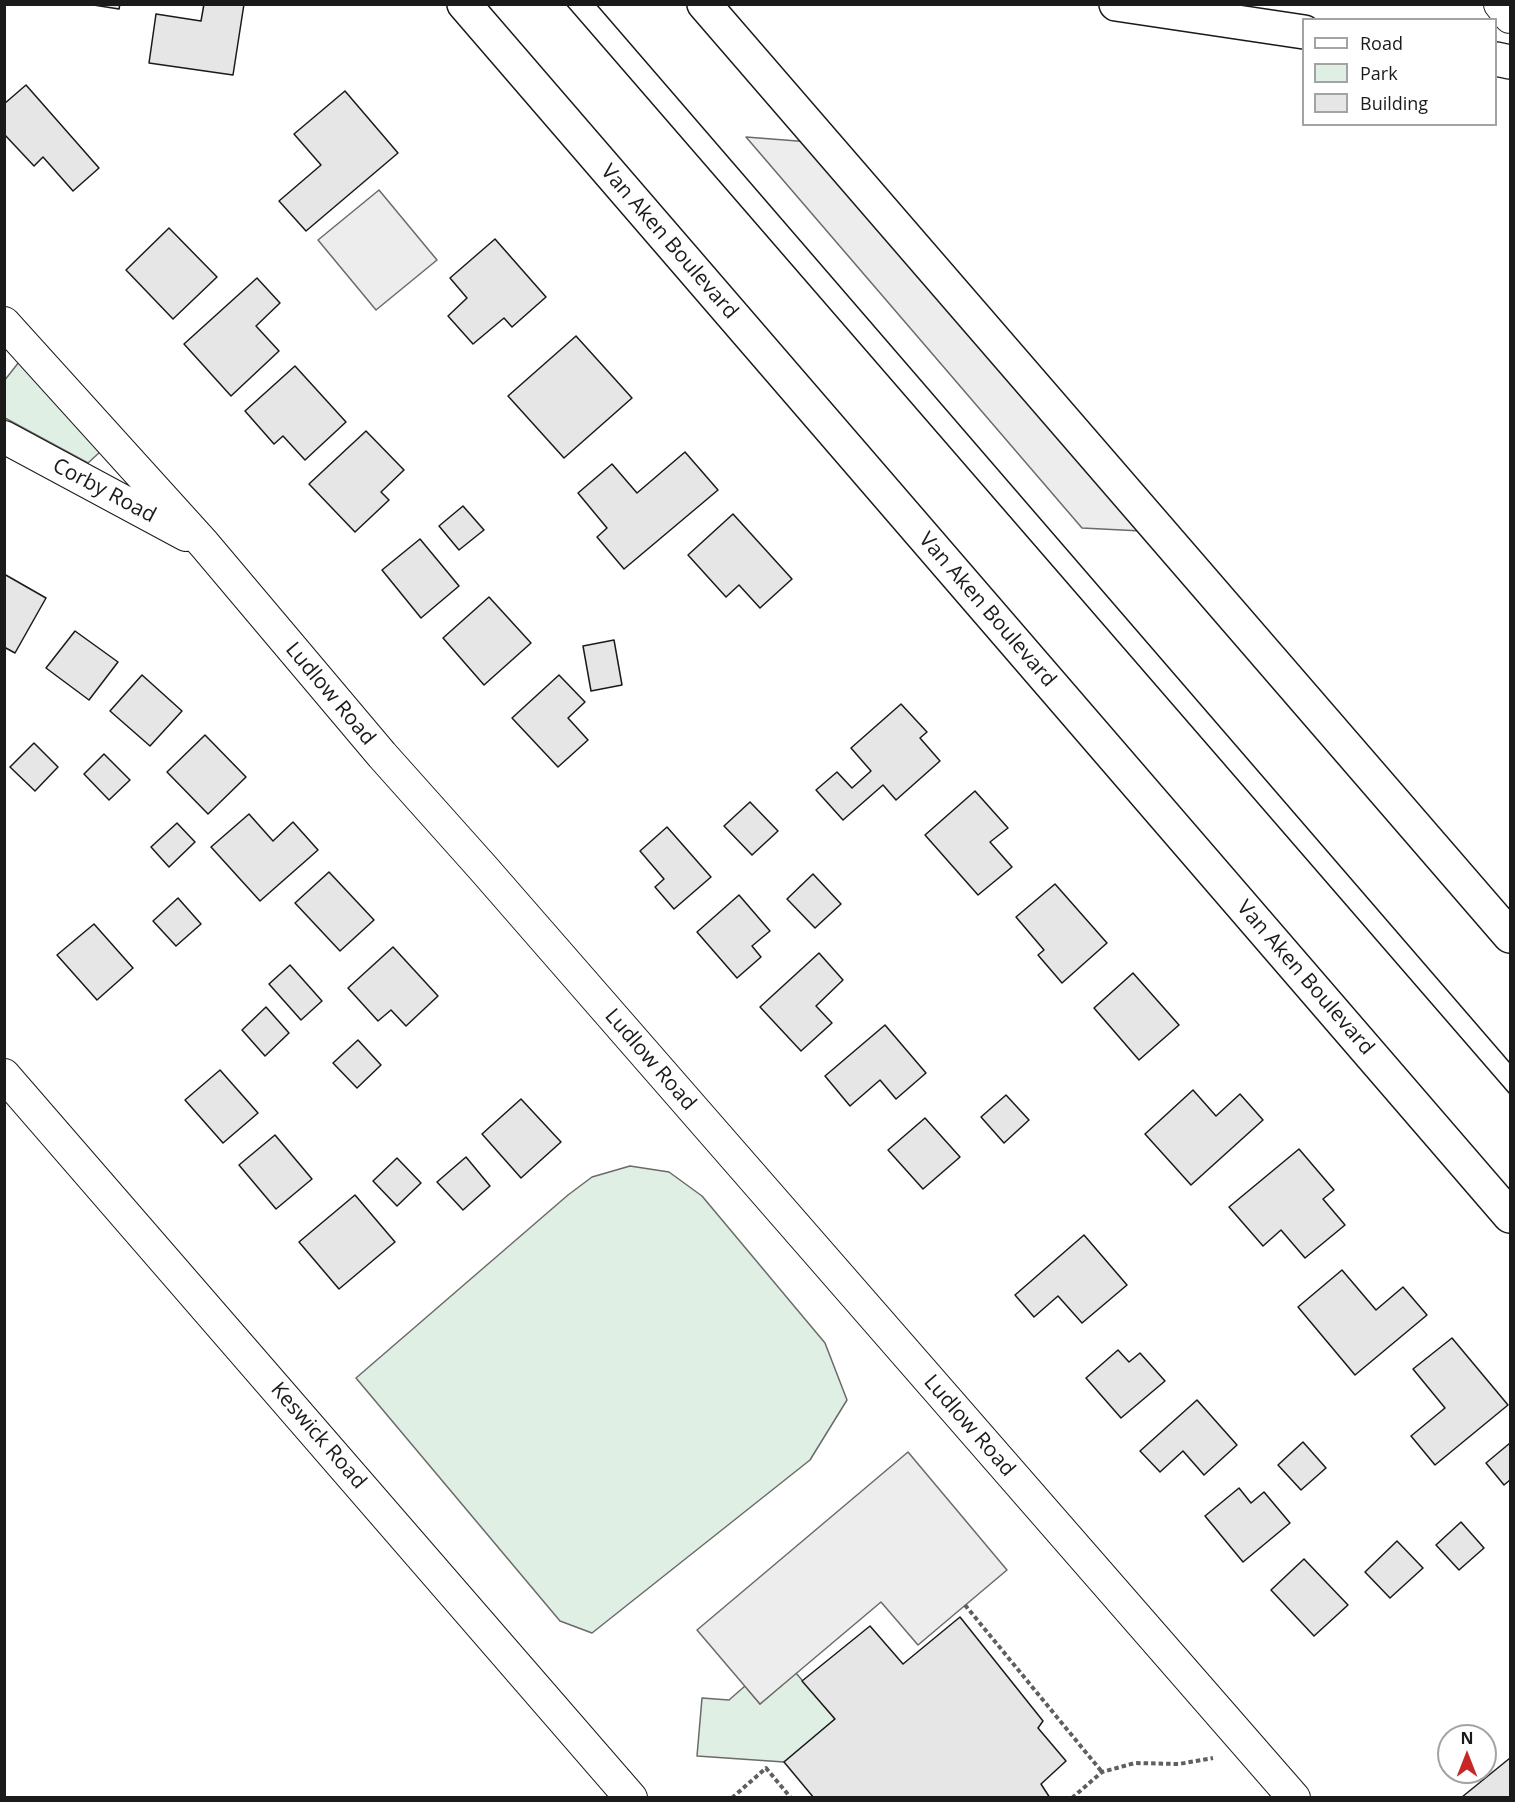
<!DOCTYPE html>
<style>
body{margin:0}
#map{position:relative;width:1515px;height:1802px;overflow:hidden;background:#fff;font-family:"Open Sans",sans-serif}
canvas{display:block}
.frame{position:absolute;inset:0;border:6px solid #1a1a1a;pointer-events:none}
.legend{position:absolute;left:1302px;top:18px;width:195px;height:108px;box-sizing:border-box;background:#fff;border:2px solid #a3a3a3;margin:0;padding:8px 10px;list-style:none;font-size:18px;color:#1a1a1a}
.legend li{display:flex;align-items:center;gap:12px;height:30px}
.legend b{width:30px;border:2px solid #a3a3a3}
.north{position:absolute;left:1437px;top:1724px;width:60px;height:60px;box-sizing:border-box;background:#fff;border:2px solid #a3a3a3;border-radius:50%;rotate:0deg;font-size:16px;font-weight:700;line-height:24px;text-align:center;color:#1a1a1a}
.north::after{content:'';display:block;margin:auto;width:21px;height:27px;background:#c62828;clip-path:polygon(50% 0,100% 100%,50% 72%,0 100%)}
</style>
<div id="map">
<canvas width="1515" height="1802"></canvas>
<div class="frame"></div>
<ul class="legend">
<li><b style="height:8px;background:#fff"></b>Road</li>
<li><b style="height:16px;background:#e0efe3"></b>Park</li>
<li><b style="height:16px;background:#e6e6e6"></b>Building</li>
</ul>
<div class="north">N</div>
</div>
<script>
const ctx = document.querySelector('canvas').getContext('2d');
ctx.lineJoin = 'round';
function fill(path, color) { ctx.fillStyle = color; ctx.fill(path, 'evenodd'); }
function strokePath(path, color, width, dash) { ctx.strokeStyle = color; ctx.lineWidth = width; ctx.lineCap = dash ? 'butt' : 'round'; ctx.setLineDash(dash || []); ctx.stroke(path); }
function label(font, color, halo, rows, align = 'center') {
  ctx.font = font + ' "Open Sans",sans-serif'; ctx.lineWidth = 4.5; ctx.setLineDash([]); ctx.textBaseline = 'middle'; ctx.strokeStyle = halo; ctx.fillStyle = color; for (const [text, x, y, turn = 0] of rows) {
    ctx.save(); ctx.translate(x, y); ctx.rotate((+turn || 0) * Math.PI / 180); ctx.textAlign = isNaN(turn) ? turn : align; if (halo) ctx.strokeText(text, 0, 0); ctx.fillText(text, 0, 0); ctx.restore();
  }
}
const green = new Path2D(`
 M19,362L100,452L88,463L5,418L4,381Z
 M630,1166L669,1172L702,1196L825,1343L847,1400L810,1460L592,1633L560,1621L356,1378L568,1195L592,1177Z
 M796,1673L835,1719L784,1762L697,1756L702,1698L729,1700L745,1686L760,1704Z`);
const parking = new Path2D(`
 M746,137L823,143L1161,532L1082,528Z
 M379,190L437,260L376,310L318,240Z
 M908,1452L1007,1570L918,1645L881,1602L760,1704L697,1630Z`);
const building = new Path2D(`
 M87,4H120L119,9Z
 M204,4H244L233,75L149,63L156,14L201,21Z
 M26,85L99,168L73,191L43,157L34,166L4,134V104Z
 M345,91L398,153L306,231L279,201L321,165L294,134Z
 M169,228L217,277L173,319L126,270Z
 M495,239L546,297L512,327L504,318L473,344L448,316L467,298L450,278Z
 M257,278L280,303L256,326L279,351L231,396L184,344Z
 M576,336L632,398L564,458L508,396Z
 M295,366L346,422L305,460L283,436L274,444L245,411Z
 M366,431L404,470L381,492L389,500L355,532L309,484Z
 M685,452L718,490L624,569L597,537L607,528L578,493L612,464L637,493Z
 M463,506L484,530L459,550L439,526Z
 M733,514L792,579L760,608L739,585L726,597L688,555Z
 M420,539L459,586L421,618L382,570Z
 M4,574L46,598L15,653L4,647Z
 M489,597L531,643L484,685L443,638Z
 M75,631L118,662L89,700L46,668Z
 M614,640L622,685L591,691L583,646Z
 M142,675L182,711L150,746L110,711Z
 M559,675L585,702L568,718L588,740L558,767L512,718Z
 M901,704L927,732L920,738L940,761L896,800L883,785L843,820L816,790L837,772L852,788L871,771L851,748Z
 M205,735L246,777L208,814L167,772Z
 M34,743L58,767L35,791L10,767Z
 M104,754L130,780L109,800L84,774Z
 M975,791L1008,828L990,842L1012,867L978,895L925,835Z
 M750,802L778,831L752,855L724,826Z
 M249,814L273,841L293,822L318,850L260,901L211,847Z
 M177,823L195,842L169,867L151,847Z
 M667,827L711,877L674,909L655,887L664,879L640,851Z
 M329,872L374,920L340,951L295,903Z
 M813,874L841,904L815,928L787,899Z
 M1055,884L1107,943L1062,983L1038,955L1044,950L1016,917Z
 M739,895L770,931L752,946L761,957L737,978L697,932Z
 M178,898L201,924L176,946L153,921Z
 M94,924L133,968L97,1000L57,955Z
 M393,947L438,996L406,1026L391,1010L378,1021L348,988Z
 M819,953L843,980L816,1006L832,1023L801,1051L760,1007Z
 M290,965L322,1001L301,1020L269,984Z
 M1133,973L1179,1025L1139,1060L1094,1008Z
 M266,1007L289,1033L265,1056L242,1030Z
 M885,1025L926,1073L896,1099L880,1080L850,1106L825,1076Z
 M358,1040L381,1065L357,1088L333,1063Z
 M220,1070L258,1113L223,1143L185,1100Z
 M1193,1090L1216,1116L1240,1094L1263,1120L1191,1185L1145,1134Z
 M1006,1095L1029,1120L1004,1143L981,1117Z
 M521,1099L561,1142L521,1178L482,1134Z
 M925,1118L960,1157L923,1189L888,1150Z
 M275,1135L312,1179L276,1209L239,1165Z
 M1299,1149L1334,1190L1323,1199L1345,1225L1305,1258L1281,1230L1263,1246L1229,1207Z
 M466,1157L490,1186L463,1210L437,1182Z
 M397,1158L421,1183L397,1206L373,1181Z
 M355,1195L395,1242L339,1289L299,1242Z
 M1084,1235L1127,1285L1082,1323L1058,1296L1034,1317L1015,1295Z
 M1342,1270L1376,1310L1403,1287L1427,1315L1355,1375L1298,1307Z
 M1452,1338L1508,1405L1435,1465L1411,1436L1445,1408L1413,1369Z
 M1118,1350L1129,1362L1140,1353L1165,1381L1121,1418L1086,1378Z
 M1197,1400L1237,1445L1204,1475L1183,1451L1160,1472L1140,1451Z
 M1303,1442L1326,1468L1301,1490L1278,1465Z
 M1510,1443V1480L1504,1485L1486,1463Z
 M1239,1488L1251,1503L1264,1492L1290,1523L1243,1562L1205,1516Z
 M1461,1522L1484,1548L1459,1570L1436,1545Z
 M1397,1541L1423,1568L1390,1598L1365,1572Z
 M1304,1559L1348,1605L1314,1636L1271,1590Z
 M960,1617L1043,1721L1038,1728L1066,1761L1041,1784L1050,1798H814L784,1762L835,1719L802,1681L870,1626L903,1664Z
 M1510,1758V1798L1462,1797Z`);
const path = new Path2D(`
 M965,1605L1102,1772
 M732,1798L766,1768L791,1798
 M1072,1798L1102,1772L1135,1763L1179,1764L1213,1758`);
const street = new Path2D(`
 M1500,4L1510,17
 M4,323L204,544L382,755L483,868L1294,1798
 M4,437L186,535
 M4,1075L631,1798`);
const secondary = new Path2D(`
 M464,4L1510,1216
 M704,4L1510,936
 M1116,4L1304,32
 M1496,59L1510,62`);
const tram = new Path2D(`
 M566,4L1510,1094
 M596,4L1510,1063`);
const streetNames = [
 ["Van Aken Boulevard",669,242,49],
 ["Corby Road",104,491,28],
 ["Van Aken Boulevard",987,610,49],
 ["Ludlow Road",330,694,50],
 ["Van Aken Boulevard",1305,978,49],
 ["Ludlow Road",650,1060,49],
 ["Ludlow Road",969,1426,49],
 ["Keswick Road",318,1436,49]
];
fill(green, '#e0efe3');
strokePath(green, '#6a6a6a', 1.5);
fill(parking, '#ededed');
strokePath(parking, '#6a6a6a', 1.5);
fill(building, '#e6e6e6');
strokePath(building, '#1a1a1a', 1.5);
strokePath(street, '#1a1a1a', 34);
strokePath(secondary, '#1a1a1a', 36);
strokePath(path, '#5f5f5f', 4, [4.5, 3]);
strokePath(street, '#fff', 32);
strokePath(secondary, '#fff', 33);
strokePath(tram, '#1a1a1a', 1.5);
label('21px', '#1a1a1a', '#fff', streetNames);
</script>
